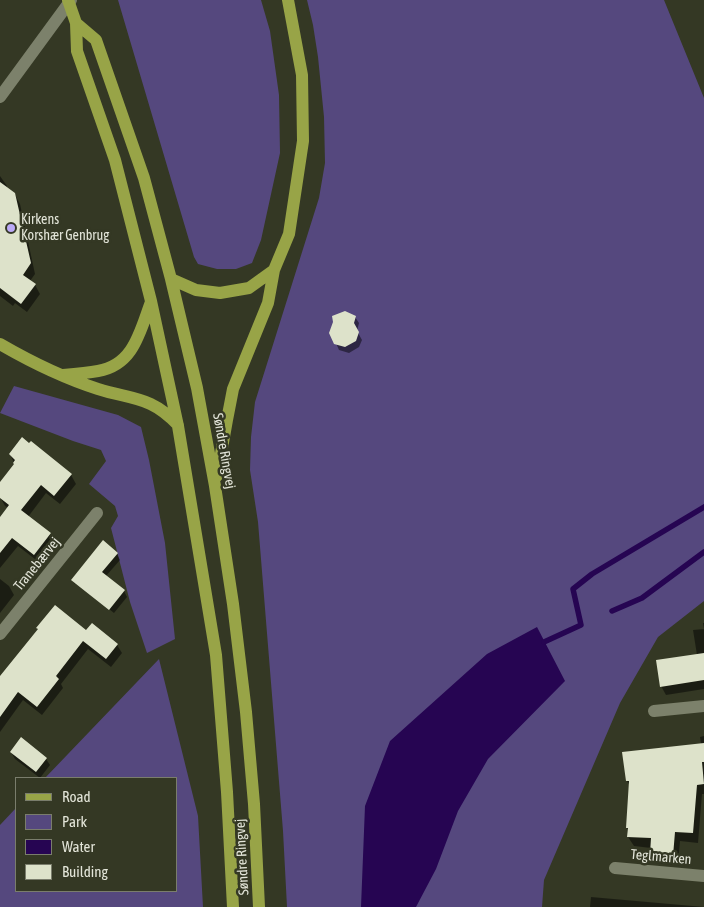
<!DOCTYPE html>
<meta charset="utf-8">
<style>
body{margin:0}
#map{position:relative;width:704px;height:907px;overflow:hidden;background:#343824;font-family:"Asap Condensed",sans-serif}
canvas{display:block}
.legend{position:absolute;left:15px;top:777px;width:162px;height:115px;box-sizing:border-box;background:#343824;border:1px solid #7a7d6c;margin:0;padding:6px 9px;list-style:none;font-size:15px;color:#e3e5d9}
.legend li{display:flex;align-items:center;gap:10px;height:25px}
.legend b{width:25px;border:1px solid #7a7d6c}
</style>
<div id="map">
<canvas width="704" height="907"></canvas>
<ul class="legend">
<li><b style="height:6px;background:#98a447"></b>Road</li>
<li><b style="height:14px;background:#55487e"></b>Park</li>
<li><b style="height:14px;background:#260552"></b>Water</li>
<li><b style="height:14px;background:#dde2ca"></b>Building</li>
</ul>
</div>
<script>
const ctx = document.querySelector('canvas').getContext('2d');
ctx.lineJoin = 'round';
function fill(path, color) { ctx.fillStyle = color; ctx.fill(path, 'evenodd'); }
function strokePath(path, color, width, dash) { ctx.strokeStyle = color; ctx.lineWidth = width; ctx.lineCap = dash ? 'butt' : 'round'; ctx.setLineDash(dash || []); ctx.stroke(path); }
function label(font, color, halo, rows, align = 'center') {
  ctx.font = font + ' "Asap Condensed",sans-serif'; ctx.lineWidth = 5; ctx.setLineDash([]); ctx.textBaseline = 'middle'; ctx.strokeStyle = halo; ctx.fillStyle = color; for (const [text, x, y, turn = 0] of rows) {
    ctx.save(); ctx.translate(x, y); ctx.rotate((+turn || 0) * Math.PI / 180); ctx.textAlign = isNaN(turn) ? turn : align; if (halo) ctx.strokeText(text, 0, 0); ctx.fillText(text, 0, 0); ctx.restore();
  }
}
const green = new Path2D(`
 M118,0H261L270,31L279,95L280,153L261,240L252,263L236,269H217L198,264L194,257Z
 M307,0H664L704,98V601L658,637L620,703L544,880L542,907H287L283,831L258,522L250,470L251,437L255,402L319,198L325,163L324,117L318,57L313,25Z
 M14,386L118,415L141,427L149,460L165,543L175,639L147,653L130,602L111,528L118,516L115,506L89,484L106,461L101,450L73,441L0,413Z
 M159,659L198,816L203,907H0V825L16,808V891H176V778H45Z`);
const water = new Path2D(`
 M537,627L565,681L488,759L458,811L436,869L416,907H361L365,806L390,741L487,654Z`);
const shadow = new Path2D(`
 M0,176L7,186L6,188L14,193L20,204L35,274L30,281L35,285L40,294L27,312L15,303L13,306L0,296Z
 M355,317L359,323L357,331L362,340L359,347L349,353L339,350L336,343Z
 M10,454L71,475L76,484L60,504L46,493L28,517L50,534L55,543L40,563L18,546L0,568V519L9,508L5,506L0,497L15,465Z
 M117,554L120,560L106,576L124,591L127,597L114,613L75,582V584L72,580Z
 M0,579L9,586L14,595L0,613Z
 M703,623H704V689L666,695L661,686L697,655L693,630L704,629Z
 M86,632L117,645L122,653L111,667L88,649L61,684L63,688L42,715L23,700L0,732V680Z
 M704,736V794H702L698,843L680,841L678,865L656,863L651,853V848L634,846L628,837L629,831L627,828L630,786L627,781L701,744L700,737Z
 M11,752L46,759L50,765L40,778L15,759Z
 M591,897L704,907H590Z`);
const stream = new Path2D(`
 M612,611L642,598L704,552
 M544,642L581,625L573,589L592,574L704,507`);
const building = new Path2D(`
 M0,182L15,193L31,263L23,275L36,284L21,304L0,288Z
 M345,311L356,316L354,323L359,332L356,341L345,347L334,344L329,333L333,322L332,316Z
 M22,437L29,443L31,441L72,474L54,496L41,485L21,510L51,533L34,555L12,538L0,553V517L9,505L0,498V482L14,464L13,463L15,460L9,454Z
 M103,540L118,553L102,572L125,590L109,610L71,580Z
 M55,605L86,630L92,623L118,644L106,659L83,641L56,676L59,679L37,707L18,692L0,717V676L38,629L36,628Z
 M704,653V680L660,687L656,660Z
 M21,737L47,758L36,772L10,752Z
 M704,743V762H702L704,784L697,785L693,833L675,832L673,856L650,854L651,838L627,837L628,828H626L629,781H626L622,752Z`);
const minor = new Path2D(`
 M0,97L71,0
 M0,634L97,513
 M654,711L704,706
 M615,868L704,876`);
const major = new Path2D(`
 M68,0L76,23L77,51L115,160L151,301L178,426L216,655L227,792L233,907
 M76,23L96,40L144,178L171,279L197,388L215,486L233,604L246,712L254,804L259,907
 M171,279L196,290L220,293L249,288L274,270
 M0,344C31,362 64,378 98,389C133,400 151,396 178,425
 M63,375C75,374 87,373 98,371C134,365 140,331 151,302
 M217,476L227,420L233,389L268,303L274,270L289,234L303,141L302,75L288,0`);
const markers = [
 [11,228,5,"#bbaaf6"]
];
const poiNames = [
 ["Kirkens",21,220],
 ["Korshær Genbrug",21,236]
];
const streetNames = [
 ["Søndre Ringvej",224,451,80],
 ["Tranebærvej",37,564,-51],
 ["Søndre Ringvej",242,857,-93],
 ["Teglmarken",661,857,5]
];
fill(green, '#55487e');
fill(water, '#260552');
fill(shadow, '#0007');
strokePath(stream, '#260552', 5.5);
fill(building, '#dde2ca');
strokePath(minor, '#7c816b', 12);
strokePath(major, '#98a447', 12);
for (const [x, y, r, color] of markers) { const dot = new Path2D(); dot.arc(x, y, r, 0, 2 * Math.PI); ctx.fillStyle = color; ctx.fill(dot); strokePath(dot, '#343824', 2); }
label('14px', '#e3e5d9', '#343824', poiNames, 'left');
label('14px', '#e3e5d9', '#343824', streetNames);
</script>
